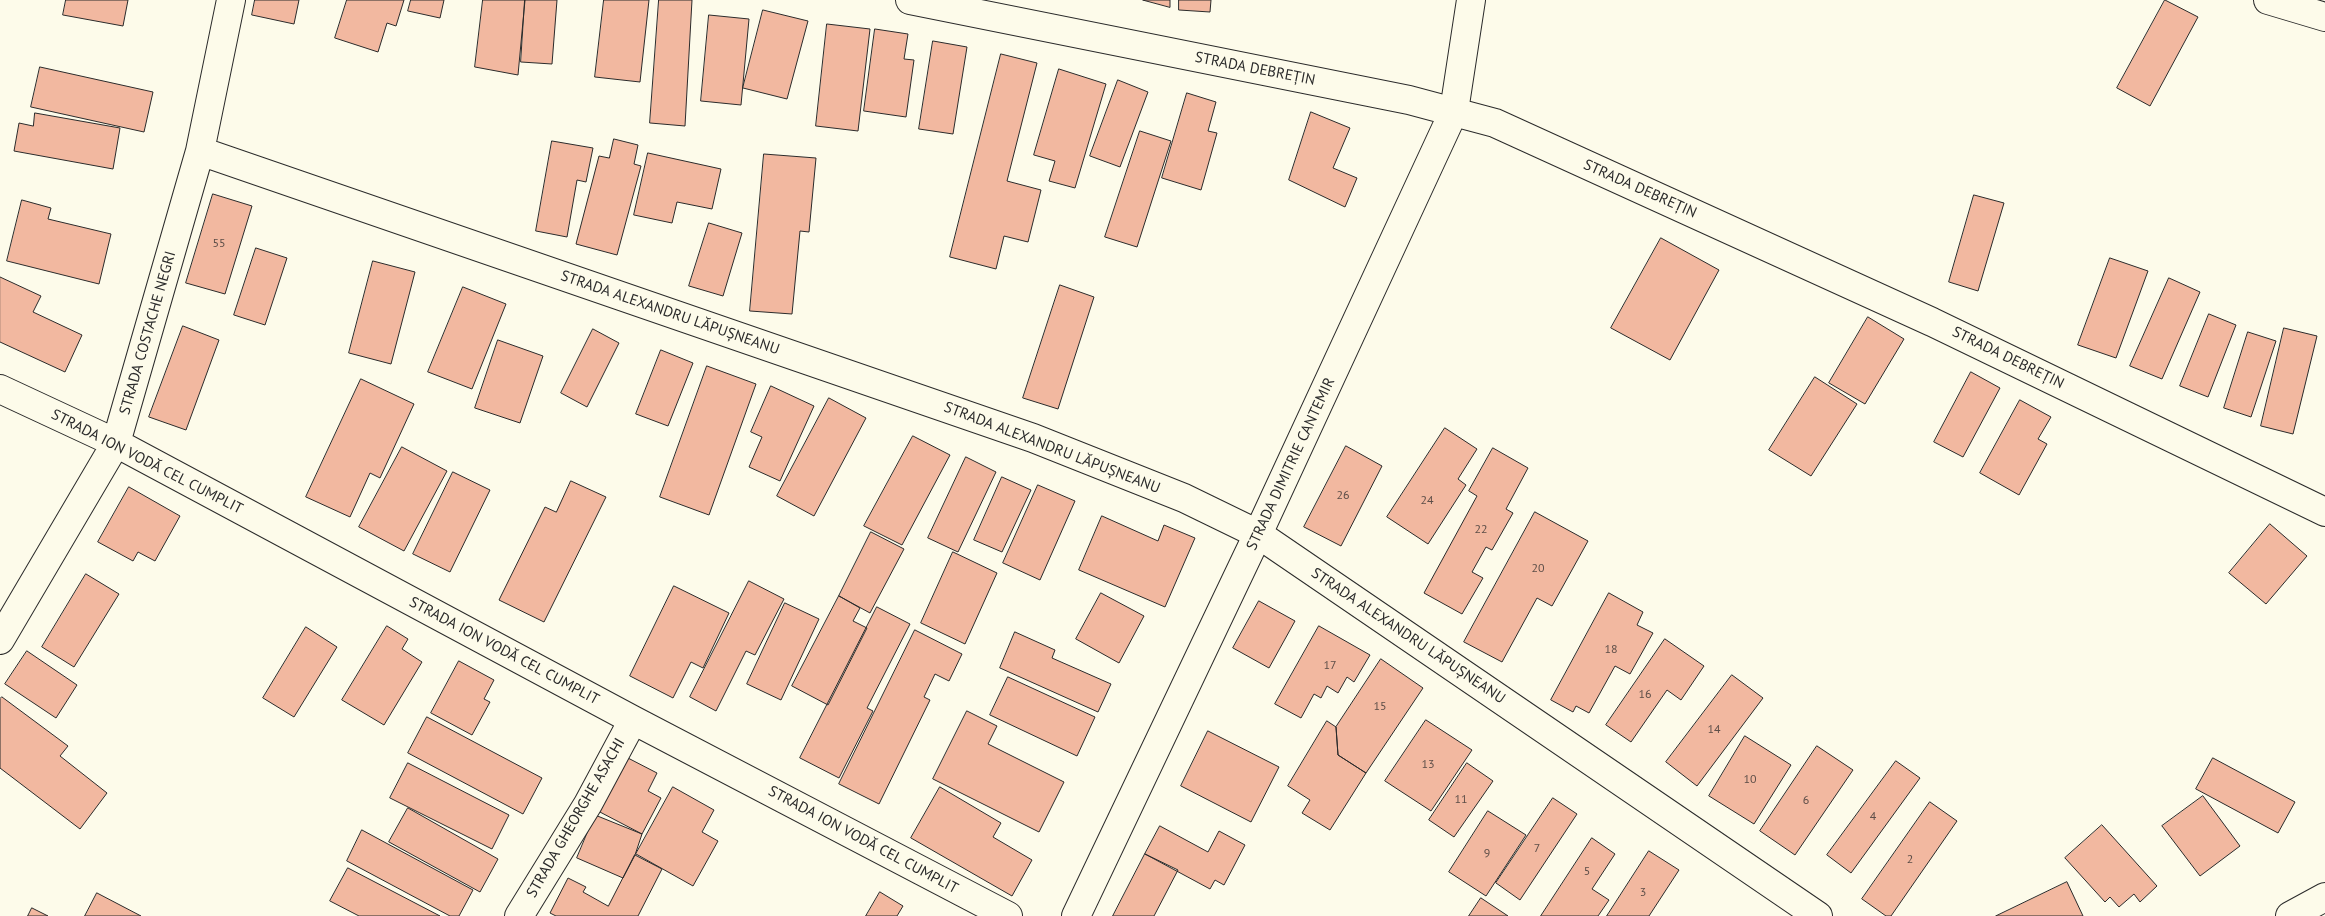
<!DOCTYPE html>
<meta charset="utf-8">
<style>
body{margin:0}
canvas{display:block;background:#fdfbea}
</style>
<canvas width="2325" height="916"></canvas>
<script>
const ctx = document.querySelector('canvas').getContext('2d');
ctx.lineJoin = 'round';
function fill(path, color) { ctx.fillStyle = color; ctx.fill(path, 'evenodd'); }
function strokePath(path, color, width, dash) { ctx.strokeStyle = color; ctx.lineWidth = width; ctx.lineCap = dash ? 'butt' : 'round'; ctx.setLineDash(dash || []); ctx.stroke(path); }
function label(font, color, halo, rows, align = 'center') {
  ctx.font = font + ' "PT Sans",sans-serif'; ctx.lineWidth = 4; ctx.setLineDash([]); ctx.textBaseline = 'middle'; ctx.strokeStyle = halo; ctx.fillStyle = color; for (const [text, x, y, turn = 0] of rows) {
    ctx.save(); ctx.translate(x, y); ctx.rotate((+turn || 0) * Math.PI / 180); ctx.textAlign = isNaN(turn) ? turn : align; if (halo) ctx.strokeText(text, 0, 0); ctx.fillText(text, 0, 0); ctx.restore();
  }
}
const building = new Path2D(`
 M66,0H128L123,26L63,15Z
 M255,0H299L294,24L252,15Z
 M347,0H404L396,26L387,23L378,52L335,38Z
 M411,0H444L440,18L408,11Z
 M483,0H525L518,75L475,67Z
 M525,0H557L552,64L521,62Z
 M604,0H649L640,82L595,77Z
 M659,0H692L685,126L650,123Z
 M1143,0H1170V7Z
 M1179,0H1211L1210,12L1179,10Z
 M2165,0L2198,17L2150,106L2117,88Z
 M763,10L808,21L787,99L743,88Z
 M709,15L749,19L741,105L701,101Z
 M827,24L870,29L858,131L816,126Z
 M875,29L908,34L904,59L914,60L906,117L864,111Z
 M933,41L967,47L953,134L919,129Z
 M1001,54L1037,63L1007,181L1041,190L1028,242L1004,236L996,269L950,257Z
 M40,67L153,92L144,132L31,107Z
 M1059,69L1106,84L1075,188L1049,181L1055,161L1034,155Z
 M1118,80L1148,92L1120,167L1090,156Z
 M1187,93L1216,102L1208,131L1217,133L1201,190L1162,178Z
 M1311,112L1350,128L1333,168L1357,178L1345,207L1289,180Z
 M35,113L120,128L113,169L14,151L19,123L33,126Z
 M1140,131L1171,141L1137,247L1105,237Z
 M614,139L638,145L634,164L641,166L617,255L576,244L599,156L609,158Z
 M552,141L593,148L586,182L577,180L567,237L536,231Z
 M648,153L721,169L712,209L677,202L672,223L634,215Z
 M764,154L816,158L809,232L800,231L792,314L750,311Z
 M213,194L252,206L225,294L186,283Z
 M1974,195L2004,203L1978,291L1949,282Z
 M22,200L51,208L48,219L111,234L99,284L7,261Z
 M709,223L742,233L723,296L689,286Z
 M1661,238L1719,270L1670,360L1611,328Z
 M256,248L287,258L265,325L234,315Z
 M2110,258L2148,271L2116,358L2078,345Z
 M373,261L415,272L391,364L349,353Z
 M0,277L41,296L33,312L82,335L65,372L0,342Z
 M2169,278L2200,292L2162,379L2130,366Z
 M1060,285L1094,297L1058,409L1023,398Z
 M463,287L506,304L472,389L428,372Z
 M2209,314L2236,325L2208,397L2180,386Z
 M1868,317L1904,339L1865,404L1829,383Z
 M183,326L219,340L186,430L149,417Z
 M2284,328L2317,336L2293,434L2261,426Z
 M593,329L619,343L587,407L561,393Z
 M2248,332L2276,341L2251,417L2224,408Z
 M498,340L543,356L520,423L475,408Z
 M661,350L693,363L668,426L636,414Z
 M707,366L756,384L709,515L660,497Z
 M1971,372L2000,388L1963,457L1934,442Z
 M1815,377L1857,404L1811,476L1769,450Z
 M361,379L414,404L380,478L370,473L350,517L306,497Z
 M771,386L814,406L780,481L749,467L762,437L751,432Z
 M829,398L866,418L814,516L777,496Z
 M2020,400L2051,417L2038,439L2047,444L2019,495L1980,473Z
 M1445,428L1477,449L1458,479L1466,485L1428,544L1387,517Z
 M913,436L950,455L902,545L864,526Z
 M1346,446L1382,466L1341,546L1304,527Z
 M402,447L447,471L404,551L359,527Z
 M1493,448L1528,468L1506,509L1513,513L1492,550L1486,547L1472,572L1483,578L1462,614L1424,593L1477,496L1469,491Z
 M966,457L996,472L958,552L928,538Z
 M453,472L490,490L450,572L413,554Z
 M1002,477L1031,490L1002,552L974,540Z
 M571,481L606,497L544,622L499,600L545,507L556,512Z
 M1038,485L1075,501L1040,580L1003,563Z
 M129,487L180,516L155,561L138,552L133,561L98,542Z
 M1535,512L1588,541L1552,606L1537,598L1502,662L1464,642Z
 M1102,516L1158,541L1164,525L1195,538L1165,607L1079,570Z
 M2270,524L2307,556L2266,604L2229,573Z
 M871,532L904,549L870,613L839,596Z
 M953,552L997,573L965,644L921,623Z
 M86,574L119,594L74,667L42,647Z
 M749,581L784,599L755,655L746,651L716,711L690,697Z
 M674,586L729,613L703,668L691,662L673,698L630,676Z
 M1101,593L1144,616L1119,663L1076,639Z
 M1609,593L1643,612L1637,625L1653,633L1630,674L1615,666L1589,713L1576,706L1573,712L1551,700Z
 M839,596L860,608L853,621L867,628L828,705L792,686Z
 M1259,601L1295,621L1269,668L1233,648Z
 M785,603L819,619L781,700L747,684Z
 M877,607L910,624L867,708L873,711L839,778L800,758Z
 M387,626L408,639L402,649L422,662L384,725L342,700Z
 M1319,626L1370,655L1354,682L1347,677L1338,693L1327,686L1321,698L1314,694L1301,718L1275,704Z
 M306,627L337,647L294,717L263,698Z
 M915,630L962,654L949,681L935,674L924,697L930,700L879,804L839,784Z
 M1015,632L1055,650L1052,658L1111,684L1098,712L1000,668Z
 M1665,639L1704,666L1681,700L1667,690L1631,742L1606,725Z
 M27,651L77,685L56,718L5,684Z
 M1381,659L1423,688L1366,773L1338,755L1336,727Z
 M459,661L494,680L484,699L490,702L472,735L431,713Z
 M1732,675L1763,698L1697,786L1666,762Z
 M1008,677L1095,717L1077,756L990,715Z
 M2,697L68,746L60,756L107,793L80,829L0,768V699Z
 M967,711L997,726L988,744L1064,782L1039,832L933,779Z
 M427,717L542,778L523,814L408,753Z
 M1426,720L1472,750L1431,811L1385,781Z
 M1327,721L1336,727L1338,755L1366,773L1330,830L1302,813L1310,800L1288,786Z
 M1208,731L1279,767L1251,822L1181,786Z
 M1745,736L1791,765L1754,824L1709,796Z
 M1817,746L1853,770L1795,855L1760,831Z
 M626,757L657,773L648,791L661,798L642,834L598,811Z
 M2213,758L2295,802L2278,833L2196,789Z
 M1896,761L1920,778L1851,873L1827,855Z
 M408,763L509,815L492,849L390,798Z
 M1467,763L1493,781L1454,837L1429,820Z
 M673,787L714,810L702,832L718,841L693,886L636,854Z
 M940,787L1001,823L993,837L1032,860L1012,896L911,838Z
 M2203,796L2240,846L2200,876L2162,826Z
 M1553,798L1577,814L1520,900L1496,883Z
 M1930,802L1957,821L1891,916H1886L1862,899Z
 M408,808L498,859L480,892L389,842Z
 M1488,811L1526,835L1486,896L1449,872Z
 M595,815L642,834L635,855L623,878L577,858Z
 M2102,825L2157,886L2140,902L2134,894L2119,907L2110,897L2105,902L2065,858Z
 M1160,826L1208,852L1219,831L1245,845L1224,885L1215,880L1210,889L1145,854Z
 M362,830L473,890L459,916H450L347,861Z
 M1592,838L1615,854L1592,889L1609,900L1598,916H1541Z
 M1649,851L1679,870L1649,916H1607Z
 M1145,854L1178,870L1154,916H1113Z
 M635,855L662,869L638,916H556L550,913L568,878L586,887L583,892L608,906Z
 M348,868L440,916H359L330,901Z
 M2067,882L2083,916H1996Z
 M880,892L903,906L897,916H866Z
 M97,893L141,916H85Z
 M1481,898L1508,916H1469Z
 M32,908L48,916H28Z`);
const minor = new Path2D(`
 M910,0L1409,100L1495,123L1932,322L2325,512
 M2268,0L2325,17
 M200,151L1033,438L1184,498L1258,534L1818,916
 M0,389L116,443L633,720L1008,916
 M0,640L116,443L200,151L231,0
 M519,916L588,804L633,720
 M1076,916L1258,534L1454,111L1471,0
 M2290,916L2325,897`);
const numberNames = [
 ["55",219,244],
 ["26",1343,496],
 ["24",1427,501],
 ["22",1481,530],
 ["20",1538,569],
 ["18",1611,650],
 ["17",1330,666],
 ["16",1645,695],
 ["15",1380,707],
 ["14",1714,730],
 ["13",1428,765],
 ["10",1750,780],
 ["11",1461,800],
 ["6",1806,801],
 ["4",1873,817],
 ["7",1537,849],
 ["9",1487,854],
 ["2",1910,860],
 ["5",1587,872],
 ["3",1643,893]
];
const streetNames = [
 ["STRADA DEBREȚIN",1255,69,11],
 ["STRADA DEBREȚIN",1640,189,24],
 ["STRADA ALEXANDRU LĂPUȘNEANU",670,313,19],
 ["STRADA COSTACHE NEGRI",148,333,-74],
 ["STRADA DEBREȚIN",2008,358,26],
 ["STRADA ALEXANDRU LĂPUȘNEANU",1052,448,21],
 ["STRADA ION VODĂ CEL CUMPLIT",147,462,27],
 ["STRADA DIMITRIE CANTEMIR",1291,464,-65],
 ["STRADA ALEXANDRU LĂPUȘNEANU",1408,636,34],
 ["STRADA ION VODĂ CEL CUMPLIT",504,651,28],
 ["STRADA GHEORGHE ASACHI",576,818,-60],
 ["STRADA ION VODĂ CEL CUMPLIT",863,840,28]
];
fill(building, '#f2b8a0');
strokePath(building, '#2b2b2b', 1);
strokePath(minor, '#2b2b2b', 30);
strokePath(minor, '#fdfbea', 28);
label('12px', '#5d4e48', null, numberNames);
label('15px', '#2b2b2b', '#fdfbea', streetNames);
</script>
